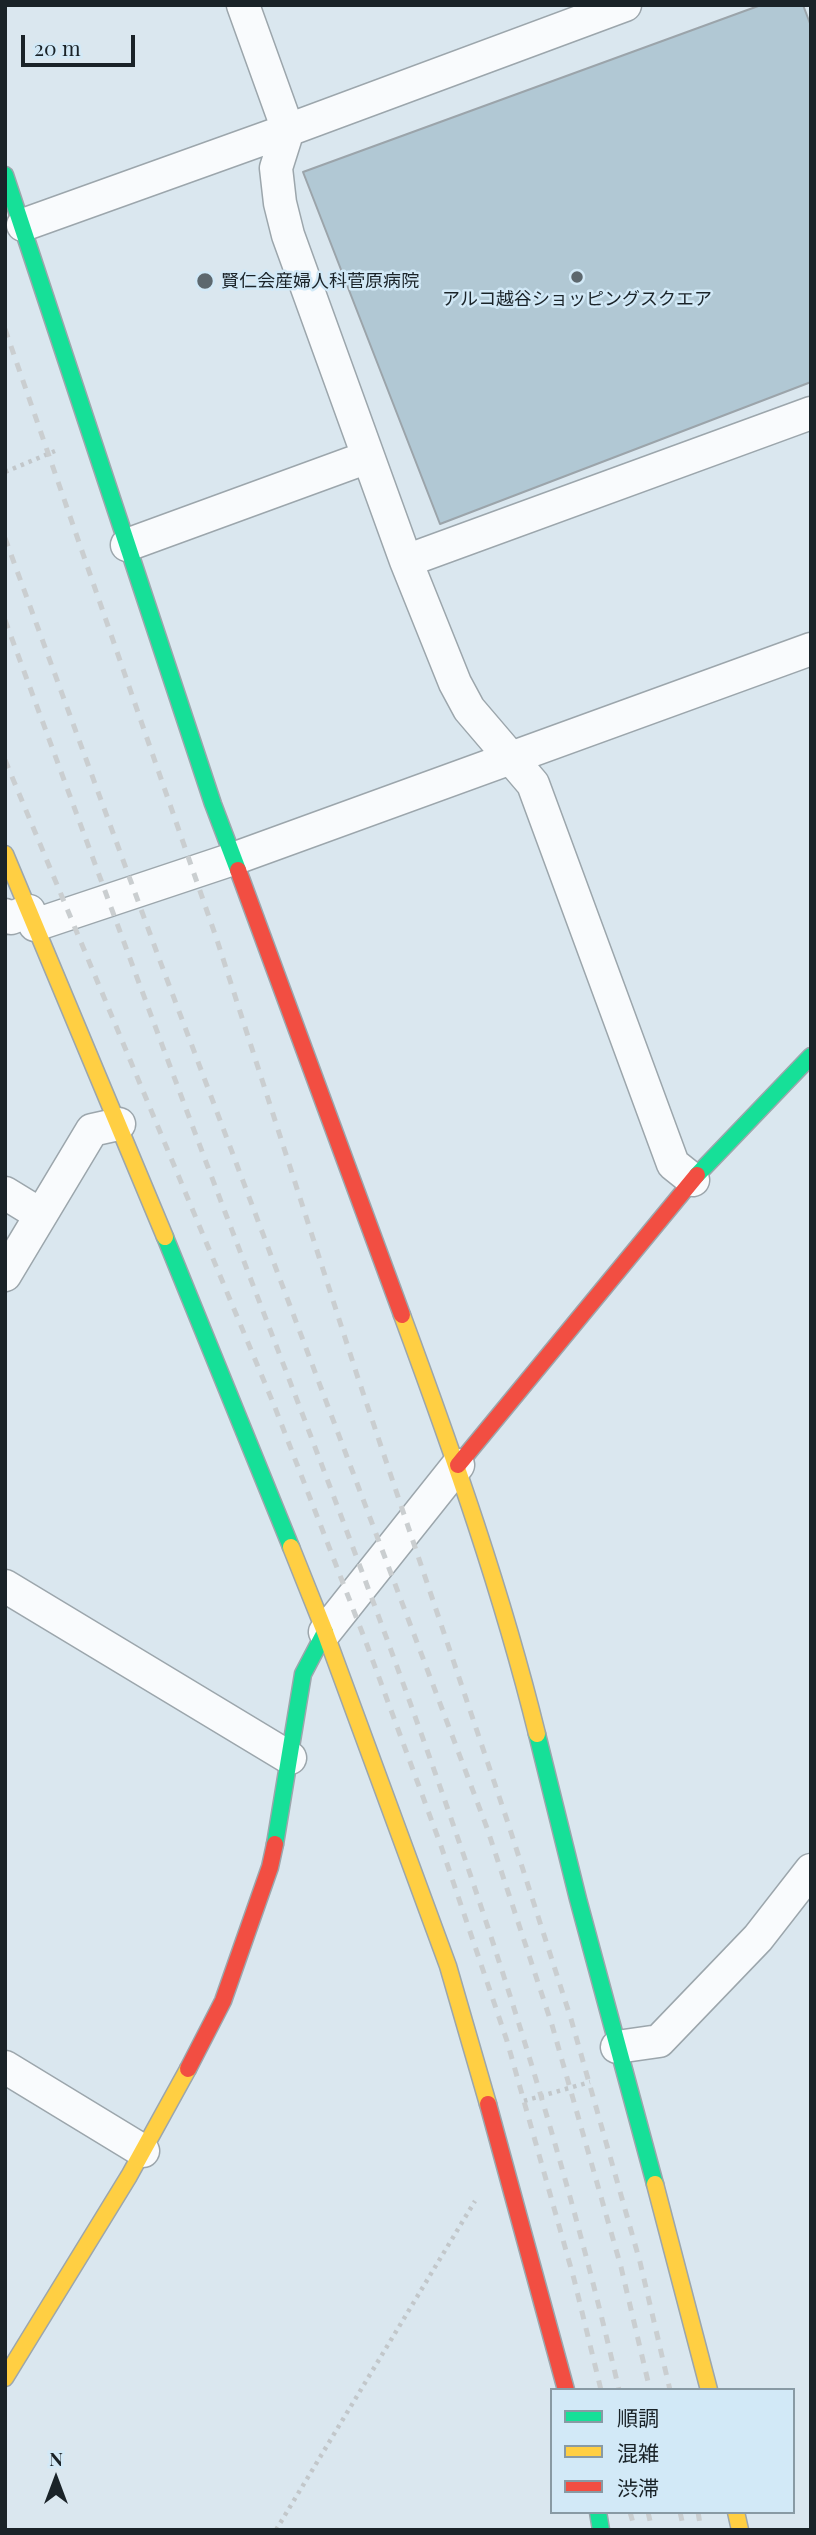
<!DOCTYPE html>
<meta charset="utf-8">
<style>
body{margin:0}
#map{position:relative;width:816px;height:2535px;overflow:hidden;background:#dae7ef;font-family:"Playfair Display","Noto Sans JP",serif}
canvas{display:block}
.frame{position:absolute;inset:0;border:7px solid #1a2328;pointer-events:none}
.legend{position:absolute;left:550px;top:2388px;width:245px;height:126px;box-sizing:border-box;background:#d2e9f7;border:2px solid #889aa4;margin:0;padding:9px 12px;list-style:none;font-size:21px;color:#1a2328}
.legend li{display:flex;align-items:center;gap:14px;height:35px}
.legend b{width:35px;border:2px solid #889aa4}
.north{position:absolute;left:21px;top:2444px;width:70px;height:70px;-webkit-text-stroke:5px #d2e9f7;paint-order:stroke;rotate:0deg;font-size:19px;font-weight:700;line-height:28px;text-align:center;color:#1a2328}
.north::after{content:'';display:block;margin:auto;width:24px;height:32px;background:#1a2328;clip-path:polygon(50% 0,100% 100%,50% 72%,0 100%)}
.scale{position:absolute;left:21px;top:35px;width:114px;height:32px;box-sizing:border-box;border:4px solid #1a2328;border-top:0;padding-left:9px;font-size:21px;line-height:24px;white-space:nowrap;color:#1a2328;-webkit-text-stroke:5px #d2e9f7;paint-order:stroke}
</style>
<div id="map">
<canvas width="816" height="2535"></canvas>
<div class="frame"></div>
<ul class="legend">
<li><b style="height:9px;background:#16e098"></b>順調</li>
<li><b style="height:9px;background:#ffcf43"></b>混雑</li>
<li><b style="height:9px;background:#f24e42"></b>渋滞</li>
</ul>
<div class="north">N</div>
<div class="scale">20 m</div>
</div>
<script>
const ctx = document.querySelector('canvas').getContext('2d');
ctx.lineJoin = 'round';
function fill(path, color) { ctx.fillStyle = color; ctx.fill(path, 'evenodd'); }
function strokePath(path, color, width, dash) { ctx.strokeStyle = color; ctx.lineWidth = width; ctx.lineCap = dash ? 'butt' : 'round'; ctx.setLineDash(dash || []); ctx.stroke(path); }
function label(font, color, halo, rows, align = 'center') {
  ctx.font = font + ' "Playfair Display","Noto Sans JP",serif'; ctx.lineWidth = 5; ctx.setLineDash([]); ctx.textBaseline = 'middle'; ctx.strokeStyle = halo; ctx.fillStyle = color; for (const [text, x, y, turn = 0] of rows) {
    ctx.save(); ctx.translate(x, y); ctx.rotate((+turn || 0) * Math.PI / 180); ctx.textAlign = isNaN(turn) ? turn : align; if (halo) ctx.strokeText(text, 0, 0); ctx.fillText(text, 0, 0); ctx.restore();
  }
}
const building = new Path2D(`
 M761,5H803L811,26V382L440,524L303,172Z`);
const path = new Path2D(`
 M5,472L55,451
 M524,2101L590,2082
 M276,2530L475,2201`);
const street = new Path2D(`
 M243,5L288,130L276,168L280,203L288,235L406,561L455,683L469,709L533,784L673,1164L693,1180
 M23,225L288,130L625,5
 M127,545L368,457
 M406,561L811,413
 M5,915L11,918L29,911
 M35,925L233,859L811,649
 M5,1193L41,1215
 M5,1275L92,1130L119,1124
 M5,1586L290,1758
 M325,1632L458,1465
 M617,2047L659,2041L758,1938L811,1870
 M5,2067L143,2151`);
const fast = new Path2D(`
 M5,175L213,804L238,870
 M697,1175L811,1056
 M165,1237L291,1547
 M537,1734L578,1899L655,2184
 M275,1844L303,1674L325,1632
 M598,2512L601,2530`);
const slow = new Path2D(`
 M5,854L165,1237
 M402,1315C453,1453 502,1592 537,1734
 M291,1547L325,1632L448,1966L488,2104
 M655,2184L709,2390
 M5,2378L129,2176L188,2069
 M736,2512L740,2530`);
const jam = new Path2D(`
 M238,870L402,1315
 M458,1465L697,1175
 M188,2069L223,2001L270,1867L275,1844
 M488,2104L566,2390`);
const rail = new Path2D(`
 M5,329L217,940L357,1375L508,1823L571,2019L640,2262L670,2390
 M5,538L160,961L487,1828L552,2025L621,2267L650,2390
 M5,620C78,817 150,1015 225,1212C373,1599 526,1985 619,2390
 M5,760L274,1405L367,1645L441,1846L507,2041L574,2279L601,2390
 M630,2512L635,2530
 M648,2512L652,2530
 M680,2512L684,2530
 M698,2512L701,2530`);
const markers = [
 [577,277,7,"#5d686e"],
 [205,281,9,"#5d686e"]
];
const poiNames = [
 ["賢仁会産婦人科菅原病院",221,281],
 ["アルコ越谷ショッピングスクエア",577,299,"center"]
];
fill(building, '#b1c8d4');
strokePath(building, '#9ba4aa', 2);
strokePath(street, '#9ca6ac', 35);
strokePath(fast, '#9ca6ac', 19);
strokePath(slow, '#9ca6ac', 19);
strokePath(jam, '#9ca6ac', 19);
strokePath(path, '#c2c7ca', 4.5, [3.5, 5]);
strokePath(street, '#f9fbfd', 32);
strokePath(fast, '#16e098', 16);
strokePath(slow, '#ffcf43', 16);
strokePath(jam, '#f24e42', 16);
strokePath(rail, '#caced0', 5, [9, 9]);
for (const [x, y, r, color] of markers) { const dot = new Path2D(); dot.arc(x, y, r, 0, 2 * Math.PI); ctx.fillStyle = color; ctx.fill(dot); strokePath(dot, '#d2e9f7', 2.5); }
label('18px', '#1a2328', '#d2e9f7', poiNames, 'left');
</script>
